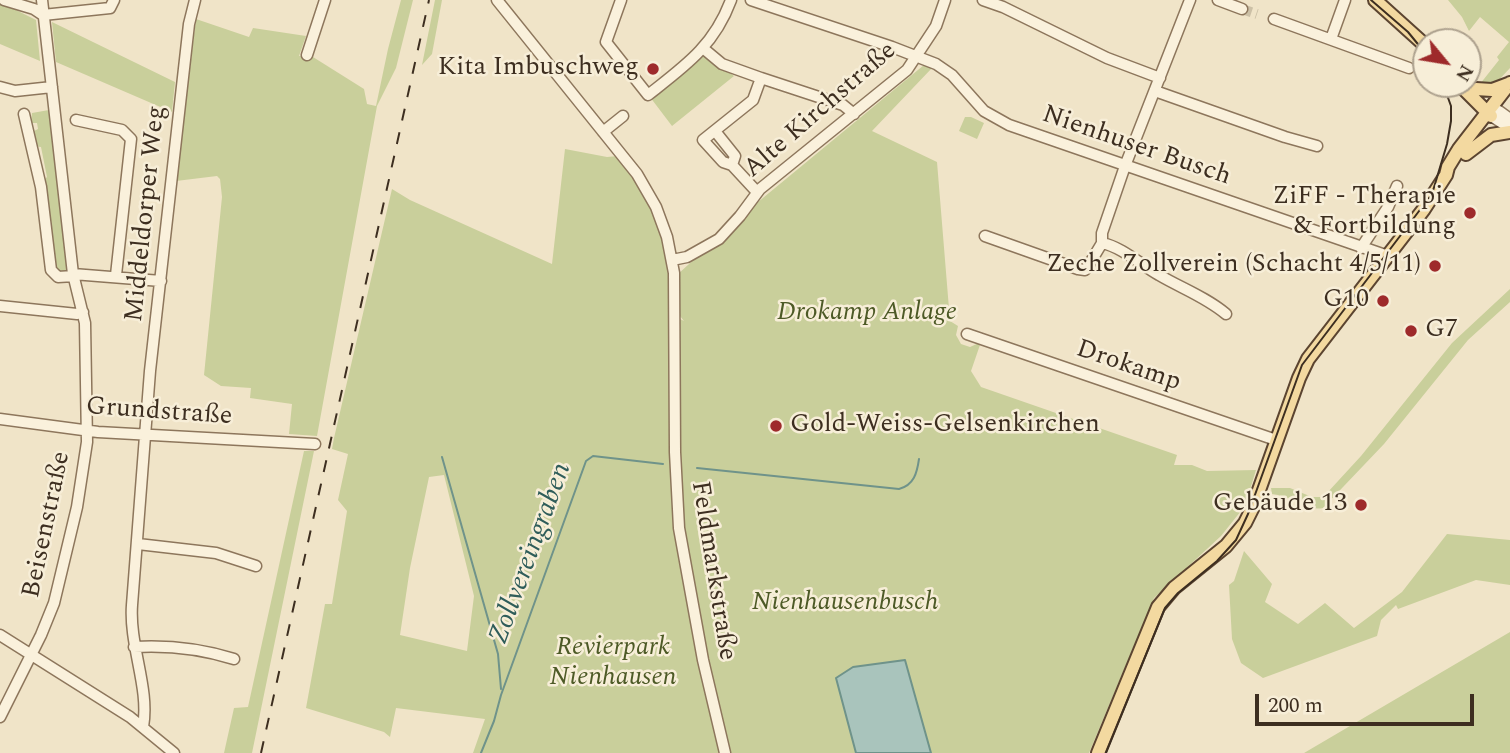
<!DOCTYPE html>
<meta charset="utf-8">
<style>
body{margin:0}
#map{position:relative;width:1510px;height:753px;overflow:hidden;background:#f0e4c8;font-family:Spectral,serif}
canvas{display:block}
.north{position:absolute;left:1412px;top:28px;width:70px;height:70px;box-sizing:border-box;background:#f7eed8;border:2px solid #ada18e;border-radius:50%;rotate:120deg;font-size:19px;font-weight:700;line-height:28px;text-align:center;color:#3d2e20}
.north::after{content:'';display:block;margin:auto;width:24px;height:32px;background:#9e2a2b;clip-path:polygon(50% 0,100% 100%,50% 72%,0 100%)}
.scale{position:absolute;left:1255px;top:694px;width:219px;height:32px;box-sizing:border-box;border:4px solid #3d2e20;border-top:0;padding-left:9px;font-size:21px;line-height:24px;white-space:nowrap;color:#3d2e20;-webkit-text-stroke:5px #f7eed8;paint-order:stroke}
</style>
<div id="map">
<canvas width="1510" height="753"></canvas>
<div class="north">N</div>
<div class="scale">200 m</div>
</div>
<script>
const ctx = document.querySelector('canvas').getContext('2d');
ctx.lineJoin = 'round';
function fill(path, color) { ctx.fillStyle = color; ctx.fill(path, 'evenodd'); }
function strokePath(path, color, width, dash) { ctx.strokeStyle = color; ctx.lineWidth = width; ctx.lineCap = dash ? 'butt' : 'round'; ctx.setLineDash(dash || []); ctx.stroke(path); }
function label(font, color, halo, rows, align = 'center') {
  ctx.font = font + ' Spectral,serif'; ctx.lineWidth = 5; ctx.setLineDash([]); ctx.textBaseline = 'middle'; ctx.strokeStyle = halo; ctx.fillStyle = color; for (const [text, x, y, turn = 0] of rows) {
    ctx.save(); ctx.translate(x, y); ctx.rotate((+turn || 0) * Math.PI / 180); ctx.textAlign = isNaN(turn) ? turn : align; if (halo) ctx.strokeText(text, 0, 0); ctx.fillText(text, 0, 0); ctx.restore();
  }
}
const green = new Path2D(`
 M401,0H413L396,68L377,106L317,436L289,434L292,404L250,398L251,388L221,386L204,375L222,197L220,179L217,176L176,181L196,19L249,37L253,28L306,36L299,56L313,57L364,89L367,104L376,106L388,49Z
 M435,0H442L432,54L422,65Z
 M1448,0H1510V68L1496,83L1480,84L1499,60L1497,57L1509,42L1480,17L1469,31L1462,17Z
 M0,2L36,20L40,61L0,44Z
 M52,22L175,82L172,112L56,62Z
 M704,52L734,76L672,126L650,97Z
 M924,65L932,68L872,131L937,162L950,321L958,326L956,335L961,344L970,347L981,342L971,371L981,387L1177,455L1174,465H1192L1207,471L1256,470L1245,506L1221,536L1154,598L1089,753H473L485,719L396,708L390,737L384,732L306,708L325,604H332L347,511L338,500L348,454L332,449L334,438L392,189L410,200L552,264L565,149L607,157L618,156L655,206L669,262L676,317L684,321L680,316L678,274L752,207ZM444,475L474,596L467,651L400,635L410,568L429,477Z
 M49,110L67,266V269L62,274L56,271L42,182L47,177L41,147L34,146L32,132L38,129L37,123H31L32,113Z
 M965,117H971L984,123L977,139L959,131Z
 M1510,289V302L1468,340L1384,444L1323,508C1306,512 1290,495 1272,494L1271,488H1290L1312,497H1320L1327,493L1361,456L1452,343Z
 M304,451H314L252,753H224L234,708L248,707Z
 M1447,534L1510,540V585L1476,580L1398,609L1396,605L1381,620L1377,636L1263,678L1241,663L1232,639L1229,585L1234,581L1244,551L1272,584L1265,602L1298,624L1325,603L1354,628L1402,592Z
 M1510,632V753H1304Z`);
const water = new Path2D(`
 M905,660L931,753H856L836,678L853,667Z`);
const stream = new Path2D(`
 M442,457L498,654L501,689
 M697,468L899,489C914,485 917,473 919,459
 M501,695L586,461L593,456L663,464
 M481,753L494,721L501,695`);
const minorTunnel = new Path2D(`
 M1242,9L1257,14`);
const minor = new Path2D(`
 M4,0L34,9L43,15L110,8L114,0
 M497,0L637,174L656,207L667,237L674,273L675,452L679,528L703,660L725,753
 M621,0L606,42L648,95C685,66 714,46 731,0
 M751,0L892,47L936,64L952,75L984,111L1009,125L1388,256
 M983,0L1003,7L1107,58L1160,78
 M1218,0L1242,9
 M1274,19L1409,68
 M1331,39L1345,0
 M704,49L722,64L761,78
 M307,55L325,0
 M0,87L15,91L52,87
 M1155,91L1285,137L1317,146
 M1499,111L1510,119
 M24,114L41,187L51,270L58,277L74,276
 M1493,117L1510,128
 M76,120L122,130L131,139L116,275
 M715,131L735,156L732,165
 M603,132L623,116
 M757,192L732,165L723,162L703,140L753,100L761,78L843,105L854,114
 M985,236L1078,269L1085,270L1087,268L1102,243V233L1125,166L1190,0
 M1102,243C1122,247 1141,265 1159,275C1181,288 1206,297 1226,314
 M1361,248L1388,207L1397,186
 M672,260L687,257L719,239L740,216L760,189L907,70L936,26L945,0
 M73,274L161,281
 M0,306L77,314L83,312
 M967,334L1276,440
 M0,419L98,432L315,444
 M138,544L216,553L256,566
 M0,635L130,717L174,753
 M134,647C168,645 202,649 234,659
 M0,717L41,635L54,603L77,507L87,442L85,323L73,274L42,0
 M143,727C150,688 129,646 132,605L150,371L189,24L195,0`);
const major = new Path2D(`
 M1375,0L1426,46
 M1459,84L1491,116
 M1476,89L1492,90L1508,84
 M1466,154L1491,135L1510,132
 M1098,753L1158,607L1174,588L1226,546L1245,523L1253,507L1299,378L1308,359L1424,209L1446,175L1448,167L1459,149L1510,83`);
const tram = new Path2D(`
 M1371,0L1408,32L1426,54
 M1106,753L1165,608L1178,593L1217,561L1236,540L1248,514L1302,365L1432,194L1447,144L1451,121V106L1443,84`);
const rail = new Path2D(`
 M261,753L429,0`);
const markers = [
 [653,69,7,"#9e2a2b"],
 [1470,213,7,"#9e2a2b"],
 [1435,266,7,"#9e2a2b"],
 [1383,301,7,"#9e2a2b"],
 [1411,331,7,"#9e2a2b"],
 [776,426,7,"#9e2a2b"],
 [1361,505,7,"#9e2a2b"]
];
const poiNames = [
 ["Kita Imbuschweg",639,69],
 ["ZiFF - Therapie",1456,198],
 ["& Fortbildung",1456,228],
 ["Zeche Zollverein (Schacht 4/5/11)",1421,266],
 ["G10",1369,301],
 ["G7",1425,331,"left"],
 ["Gold-Weiss-Gelsenkirchen",790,426,"left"],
 ["Gebäude 13",1347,505]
];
const streetNames = [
 ["Alte Kirchstraße",821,111,-41],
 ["Nienhuser Busch",1136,147,19],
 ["Middeldorper Weg",147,214,-84],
 ["Drokamp",1128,367,19],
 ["Grundstraße",159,413,4],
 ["Beisenstraße",48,525,-78],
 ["Feldmarkstraße",712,571,81]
];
const parkNames = [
 ["Drokamp Anlage",867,314],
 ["Nienhausenbusch",845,604],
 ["Revierpark",613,649],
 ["Nienhausen",613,679]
];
const waterNames = [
 ["Zollvereingraben",532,554,-70]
];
fill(green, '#c9cf9b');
fill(water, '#a9c4bc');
strokePath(water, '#6f938a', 2);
strokePath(stream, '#6f938a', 2);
strokePath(minorTunnel, '#ccc0a6', 10, [10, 5]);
strokePath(minor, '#8d765c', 13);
strokePath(major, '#5b4430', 16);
strokePath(minor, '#faf1dc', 10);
strokePath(major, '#f3d9a0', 12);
strokePath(tram, '#3d2e20', 2);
strokePath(rail, '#3d2e20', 2, [12, 12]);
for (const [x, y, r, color] of markers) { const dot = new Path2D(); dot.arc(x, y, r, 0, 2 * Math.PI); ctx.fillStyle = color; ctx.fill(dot); strokePath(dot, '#f7eed8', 2.5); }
label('26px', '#3d2e20', '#f7eed8', poiNames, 'right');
label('26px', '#3d2e20', '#f7eed8', streetNames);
label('italic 26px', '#4d5a26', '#f7eed8', parkNames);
label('italic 28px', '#2f5d5a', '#f7eed8', waterNames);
</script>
